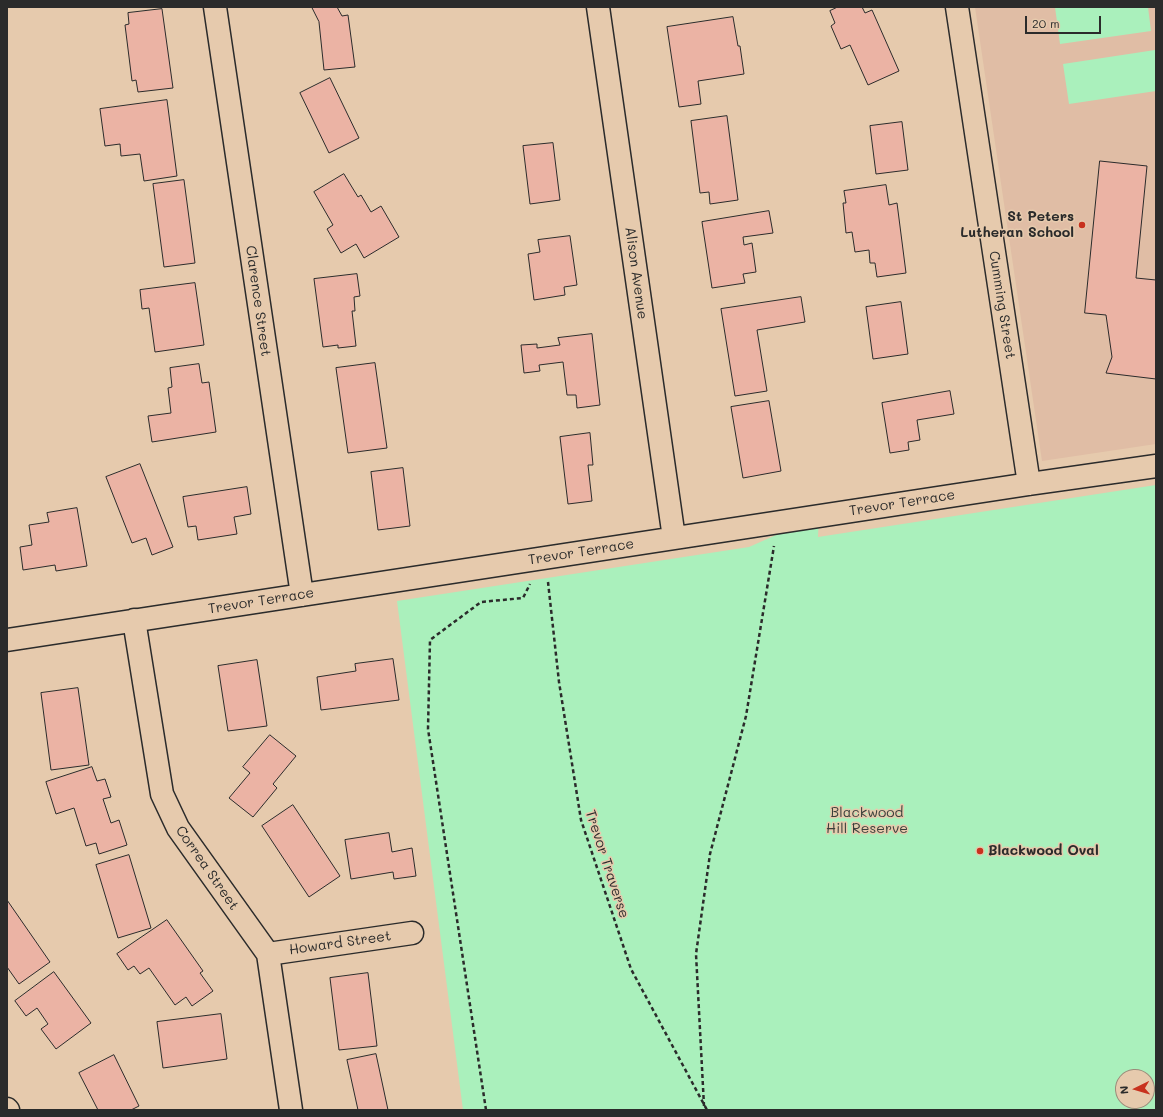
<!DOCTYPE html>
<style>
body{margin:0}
#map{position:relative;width:1163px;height:1117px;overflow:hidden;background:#e6caad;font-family:Mali,sans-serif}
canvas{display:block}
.frame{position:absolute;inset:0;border:8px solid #2b2b2b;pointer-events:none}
.north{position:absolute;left:1115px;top:1069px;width:40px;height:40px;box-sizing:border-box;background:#e6caad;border:1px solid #9b8a79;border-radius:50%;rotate:265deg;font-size:11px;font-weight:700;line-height:16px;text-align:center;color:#2b2b2b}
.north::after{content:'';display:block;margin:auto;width:14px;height:18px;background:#c8321e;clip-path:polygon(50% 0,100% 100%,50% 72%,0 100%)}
.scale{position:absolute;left:1025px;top:16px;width:76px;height:18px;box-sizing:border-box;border:2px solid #2b2b2b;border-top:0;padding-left:5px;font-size:12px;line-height:14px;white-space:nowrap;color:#2b2b2b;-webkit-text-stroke:3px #e6caad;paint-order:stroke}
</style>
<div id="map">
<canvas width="1163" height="1117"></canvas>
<div class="frame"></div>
<div class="north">N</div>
<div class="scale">20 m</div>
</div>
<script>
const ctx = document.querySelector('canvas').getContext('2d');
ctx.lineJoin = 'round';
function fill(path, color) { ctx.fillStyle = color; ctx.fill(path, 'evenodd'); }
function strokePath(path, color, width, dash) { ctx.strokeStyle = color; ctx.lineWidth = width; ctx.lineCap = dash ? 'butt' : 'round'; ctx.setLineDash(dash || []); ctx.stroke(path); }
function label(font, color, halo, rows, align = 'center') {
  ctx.font = font + ' Mali,sans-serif'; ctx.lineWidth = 3; ctx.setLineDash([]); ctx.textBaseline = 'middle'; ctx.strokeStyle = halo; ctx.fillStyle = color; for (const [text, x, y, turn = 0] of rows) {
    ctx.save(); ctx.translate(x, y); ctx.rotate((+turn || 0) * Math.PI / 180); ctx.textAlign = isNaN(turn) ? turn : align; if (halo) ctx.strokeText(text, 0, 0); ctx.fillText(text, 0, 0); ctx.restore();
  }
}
const built = new Path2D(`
 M975,7H1156V444L1042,461Z`);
const green = new Path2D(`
 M1055,7H1148L1151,31L1060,44Z
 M1155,50L1156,57V91L1069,104L1063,64Z
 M1156,485V1110H463L397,601L749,547L819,516L818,537ZM1123,1077H1147V1101H1123Z`);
const building = new Path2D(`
 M312,7H337L342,16L348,15L355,67L324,70L319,22Z
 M838,7H862L865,13L872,10L899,71L868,85L850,45L841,49L831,26L835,23L830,11Z
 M162,9L173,88L138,92L136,80L132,81L125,25L129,24L128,13Z
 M733,17L738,46H740L744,74L698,81L701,104L679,107L667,27Z
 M330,78L359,138L329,153L300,93Z
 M167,100L177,176L144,181L140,154L121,156L120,144L105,146L100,109Z
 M727,116L738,200L710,204L709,192L700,193L691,121Z
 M902,122L908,170L876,174L870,126Z
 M553,143L560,200L530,204L523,146Z
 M1100,161L1147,166L1136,278L1156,280V379L1106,373L1112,357L1106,315L1085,313Z
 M344,174L358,197L361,195L371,212L381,206L399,237L364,258L356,244L341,253L327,229L333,225L314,192Z
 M184,180L195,263L164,267L153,184Z
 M886,185L889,205L897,203L906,273L877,277L875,263H870L869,250L855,252L852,232L846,233L843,203H846L844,191Z
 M769,211L773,233L743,237L744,245L752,243L756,272L743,274L745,283L712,288L702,222Z
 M570,236L577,285L564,287L565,295L534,300L528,254L540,252L538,240Z
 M357,274L360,296L354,297L355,311H352L356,346L338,348V345L323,347L314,279Z
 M195,283L204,345L155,352L149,308L142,309L140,290Z
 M801,297L805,322L757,330L767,391L735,396L721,309Z
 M901,302L908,354L873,359L866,307Z
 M592,334L600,405L577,408L576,395H567L563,362L539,365L540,371L524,373L521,345L537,344V348L560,345L558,338Z
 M375,363L387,448L348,453L336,368Z
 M199,364L202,383L209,382L216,432L152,442L148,416L171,413L168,388L172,387L170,368Z
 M950,391L954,414L917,420L920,440L908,442L909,450L890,453L882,403Z
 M769,401L781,471L743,478L731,407Z
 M590,433L593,465H588L592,501L568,504L560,437Z
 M140,464L173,547L152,555L146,538L132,543L106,477Z
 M403,468L410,526L378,530L371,472Z
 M247,487L251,514L234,517L237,534L198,540L196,526L188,527L183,497Z
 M77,508L87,566L56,571L55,565L23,570L20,547L32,545L29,525L49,522L47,513Z
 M393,659L399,700L321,710L317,677L356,671L355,664Z
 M257,660L267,726L228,731L218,666Z
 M78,688L89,765L51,770L41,693Z
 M270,735L296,756L273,784L277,788L253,817L229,798L250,773L243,767Z
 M92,767L97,781L105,779L111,797L103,799L111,823L119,820L127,845L99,854L96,843L86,846L74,808L56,814L46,782Z
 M293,805L340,876L309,897L262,826Z
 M389,833L392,852L412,848L416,876L394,879L393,872L351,879L345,840Z
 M129,855L151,928L118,938L96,865Z
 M7,900L50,962L19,984L7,967Z
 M167,920L203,971L200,973L213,991L192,1006L186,997L175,1005L149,968L140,974L134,966L128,970L117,954Z
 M54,972L91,1023L56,1049L41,1029L48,1024L37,1008L26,1016L15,1001Z
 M368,973L377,1046L339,1050L330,978Z
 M221,1014L227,1059L163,1068L157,1022Z
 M376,1054L388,1110H358L347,1060Z
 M114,1055L139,1106L131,1110H98L79,1073Z`);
const path = new Path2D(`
 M548,582L559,682L581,820L631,969L707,1110
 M704,1106L696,954L710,854L746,716L774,546
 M486,1110L428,729L430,640L481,602L523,598L530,584`);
const street = new Path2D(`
 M215,7L302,595
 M598,7L674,538
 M957,7L1029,484
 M134,620L162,794L178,828L268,954L291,1110
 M7,640L1029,484L1156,466
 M268,954L412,933
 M7,1109L8,1110`);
const markers = [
 [1082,225,4,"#c8321e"],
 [980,851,4,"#c8321e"]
];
const poiNames = [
 ["St Peters",1074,217],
 ["Lutheran School",1074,233],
 ["Blackwood Oval",988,851,"left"]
];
const streetNames = [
 ["Alison Avenue",636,273,82],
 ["Clarence Street",258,301,82],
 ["Cumming Street",1002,305,81],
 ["Trevor Terrace",902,503,-9],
 ["Trevor Terrace",581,552,-9],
 ["Trevor Terrace",261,601,-9],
 ["Trevor Traverse",607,864,72],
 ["Correa Street",207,868,55],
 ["Howard Street",340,943,-8]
];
const parkNames = [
 ["Blackwood",867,813],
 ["Hill Reserve",867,829]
];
fill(built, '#e0bda5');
fill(green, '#aaf0bc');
fill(building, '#ebb3a4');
strokePath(building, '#2b2b2b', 1);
strokePath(street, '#2b2b2b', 25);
strokePath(path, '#2b2b2b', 2.5, [4, 3]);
strokePath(street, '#e6caad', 22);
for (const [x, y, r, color] of markers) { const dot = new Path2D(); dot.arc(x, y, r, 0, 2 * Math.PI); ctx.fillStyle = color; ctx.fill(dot); strokePath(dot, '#e6caad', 1.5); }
label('bold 14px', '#2b2b2b', '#e6caad', poiNames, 'right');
label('14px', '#2b2b2b', '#e6caad', streetNames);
label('14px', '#383f3a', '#e6caad', parkNames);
</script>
